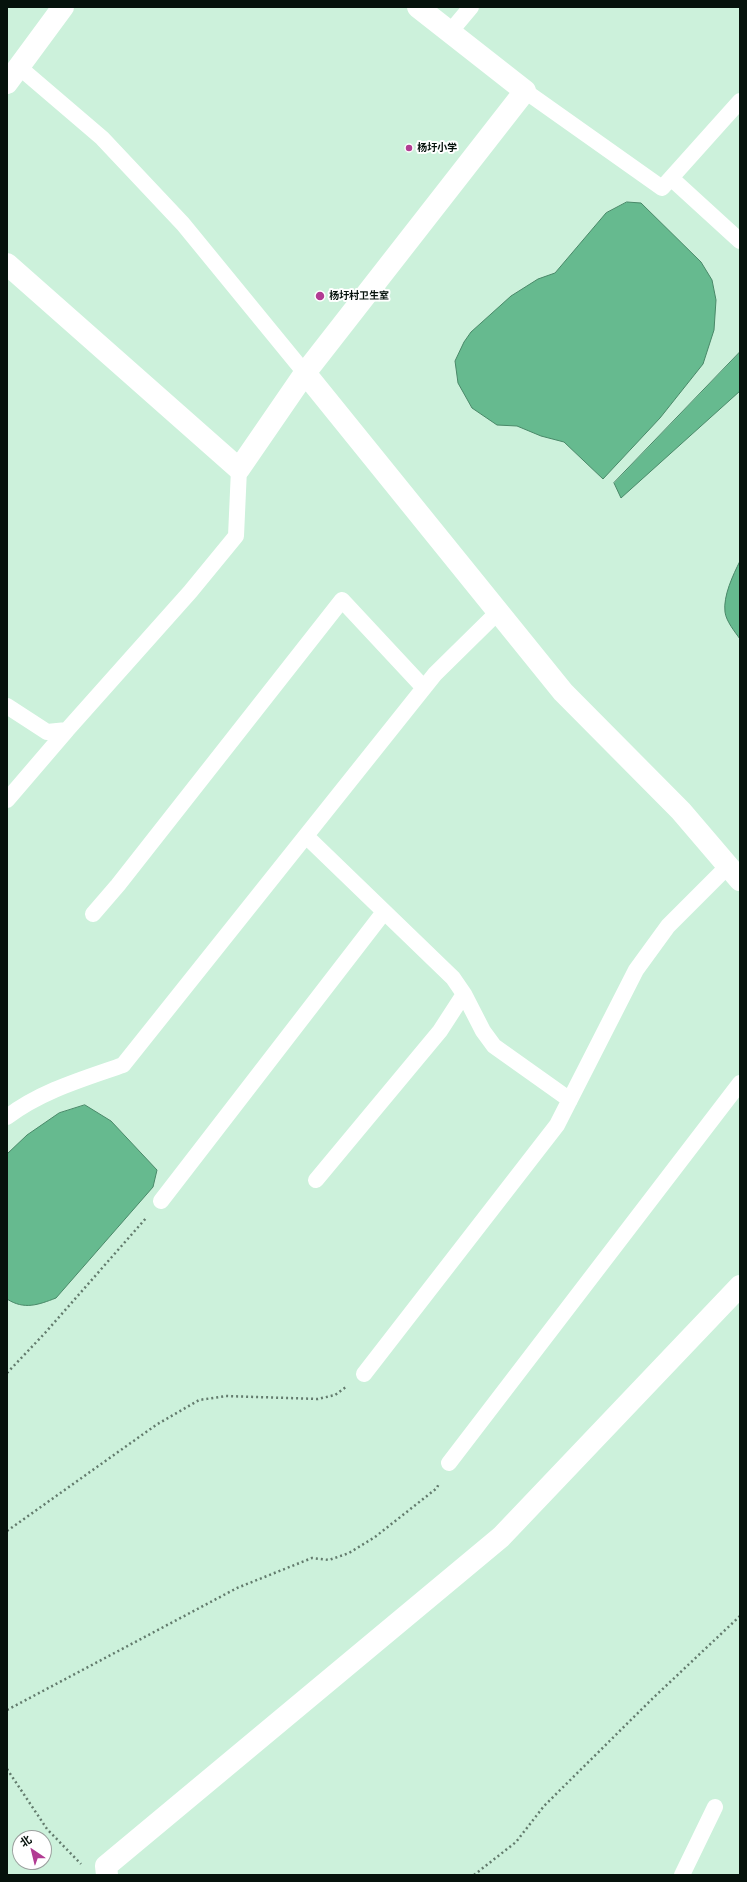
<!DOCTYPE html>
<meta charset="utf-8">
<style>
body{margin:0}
#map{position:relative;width:747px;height:1882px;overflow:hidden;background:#ccf1db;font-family:Commissioner,"Noto Sans SC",sans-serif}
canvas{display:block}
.frame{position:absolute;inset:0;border:8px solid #06120c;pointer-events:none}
.north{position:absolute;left:12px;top:1830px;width:40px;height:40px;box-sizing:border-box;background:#fff;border:1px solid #9ba09e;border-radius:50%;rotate:325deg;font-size:11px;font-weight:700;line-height:16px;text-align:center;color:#06120c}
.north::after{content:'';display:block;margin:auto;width:14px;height:18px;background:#b23c93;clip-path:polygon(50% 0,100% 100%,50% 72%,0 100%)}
</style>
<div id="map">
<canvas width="747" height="1882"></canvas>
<div class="frame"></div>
<div class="north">北</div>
</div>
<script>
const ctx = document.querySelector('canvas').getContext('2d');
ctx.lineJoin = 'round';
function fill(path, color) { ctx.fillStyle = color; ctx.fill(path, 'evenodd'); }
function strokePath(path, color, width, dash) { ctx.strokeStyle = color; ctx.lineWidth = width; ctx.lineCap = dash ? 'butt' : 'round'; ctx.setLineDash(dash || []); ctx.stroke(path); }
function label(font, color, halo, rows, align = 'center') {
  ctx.font = font + ' Commissioner,"Noto Sans SC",sans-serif'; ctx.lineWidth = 4; ctx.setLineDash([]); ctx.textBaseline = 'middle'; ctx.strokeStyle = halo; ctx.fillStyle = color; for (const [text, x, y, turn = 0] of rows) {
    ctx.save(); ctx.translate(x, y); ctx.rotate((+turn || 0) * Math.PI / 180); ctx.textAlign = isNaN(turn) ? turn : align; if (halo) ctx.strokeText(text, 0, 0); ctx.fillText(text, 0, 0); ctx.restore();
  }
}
const water = new Path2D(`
 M627,202L641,203L701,262L712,280L716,300L714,330L703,364L660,418L603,479L564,442L541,436L517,426L497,425L472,408L458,383L455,361L464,342L471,332L511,296L538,279L555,273L606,213Z
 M740,352V391L621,498L614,483Z
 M740,561V639C735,632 726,621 725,612C723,596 733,575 740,561Z
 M85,1105L111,1121L157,1170L153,1187L56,1298C38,1305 24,1310 7,1299V1154L27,1135L59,1113Z`);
const path = new Path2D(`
 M7,1373L45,1333L147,1217
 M7,1531L156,1425L199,1400L226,1396L318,1399L335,1395L346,1387
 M7,1710L237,1588L312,1558L329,1560L349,1553L375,1537L437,1488L439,1483
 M7,1769L47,1829L81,1864
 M474,1875L516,1842L544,1806L651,1700L740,1616`);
const service = new Path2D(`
 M450,32L471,7
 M19,67L102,138L183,224L305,373
 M525,91L662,188L740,101
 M671,178L740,241
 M7,706L47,732L67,730L190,592L236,536L239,469
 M7,800L67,730
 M306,836L453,978L464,994L483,1031L494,1046L570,1100
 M93,914L118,885L342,600L424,688
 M7,1117C41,1091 83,1079 123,1065L435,674L498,612
 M316,1180L440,1031L464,994
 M161,1201L384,912
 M364,1374L557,1125L636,970L668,926L728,866
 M449,1463L740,1083
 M682,1875L715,1807`);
const minor = new Path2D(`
 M7,83L63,7
 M7,264L239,469L305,373L525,91L418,7
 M305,373L563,692L681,811L740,880
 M107,1875L106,1866L501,1537L740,1286`);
const markers = [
 [409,148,4,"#b23c93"],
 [320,296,5,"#b23c93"]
];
const poiNames = [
 ["杨圩小学",417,148],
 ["杨圩村卫生室",329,296]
];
fill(water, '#66ba8f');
strokePath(water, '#498868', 1);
strokePath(path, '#637b6d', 2.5, [2, 3]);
strokePath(service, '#fff', 16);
strokePath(minor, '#fff', 22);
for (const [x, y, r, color] of markers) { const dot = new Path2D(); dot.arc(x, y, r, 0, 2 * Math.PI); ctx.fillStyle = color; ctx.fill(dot); strokePath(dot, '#fff', 1.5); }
label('bold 10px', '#06120c', '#fff', poiNames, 'left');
</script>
